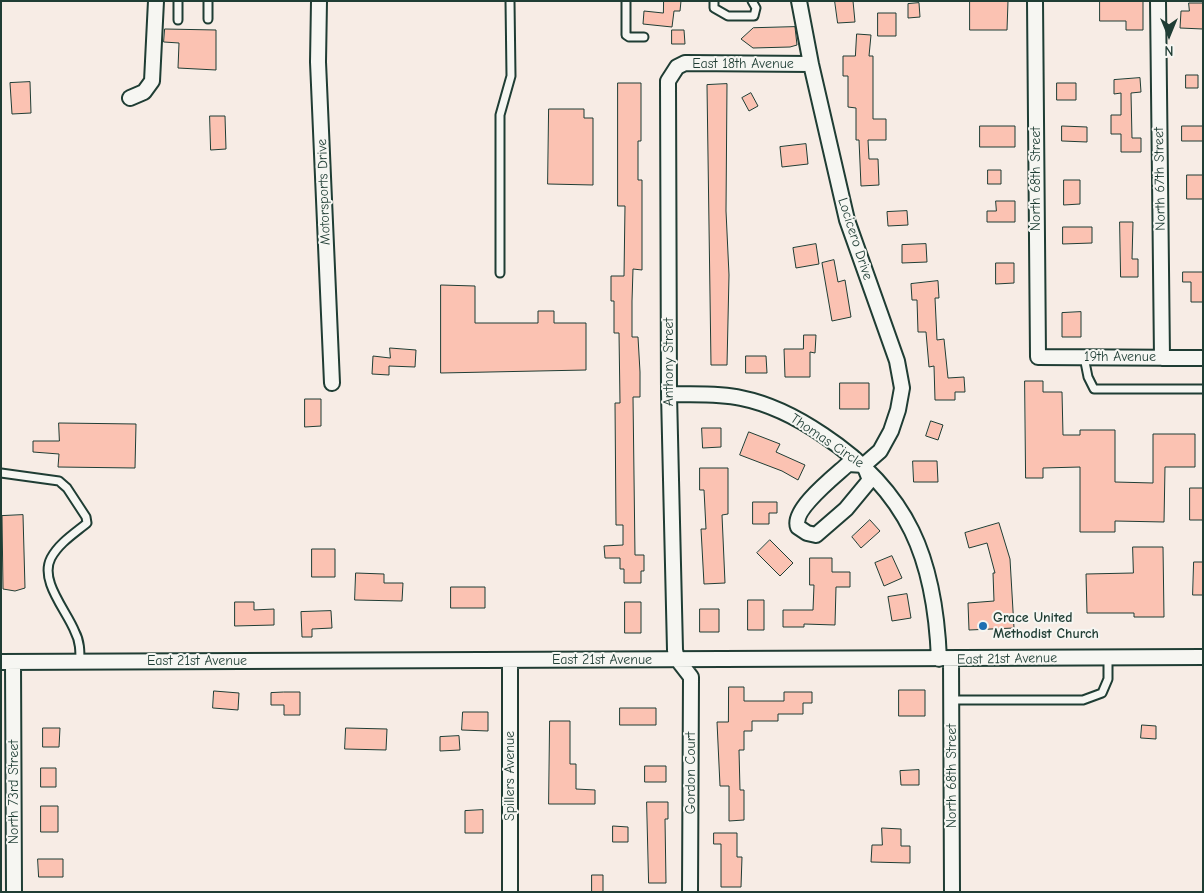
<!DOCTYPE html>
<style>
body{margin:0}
#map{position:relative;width:1204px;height:893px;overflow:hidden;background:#f7ece5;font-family:"Comic Neue",sans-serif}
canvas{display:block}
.frame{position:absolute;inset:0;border:2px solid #1f3d34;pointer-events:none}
.north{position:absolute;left:1144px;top:10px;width:50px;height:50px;-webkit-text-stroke:4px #f6f6f2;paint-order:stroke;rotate:180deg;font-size:14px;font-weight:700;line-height:20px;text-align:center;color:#1f3d34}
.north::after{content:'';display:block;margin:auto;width:18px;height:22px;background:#1f3d34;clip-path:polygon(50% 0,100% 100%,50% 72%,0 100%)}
</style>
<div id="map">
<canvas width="1204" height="893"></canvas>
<div class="frame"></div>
<div class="north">N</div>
</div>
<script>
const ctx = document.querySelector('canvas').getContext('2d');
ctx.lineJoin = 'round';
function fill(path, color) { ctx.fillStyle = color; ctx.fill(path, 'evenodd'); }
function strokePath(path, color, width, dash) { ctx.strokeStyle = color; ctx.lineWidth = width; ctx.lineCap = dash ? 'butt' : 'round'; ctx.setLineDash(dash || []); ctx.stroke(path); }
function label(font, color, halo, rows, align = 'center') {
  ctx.font = font + ' "Comic Neue",sans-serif'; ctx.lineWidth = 4; ctx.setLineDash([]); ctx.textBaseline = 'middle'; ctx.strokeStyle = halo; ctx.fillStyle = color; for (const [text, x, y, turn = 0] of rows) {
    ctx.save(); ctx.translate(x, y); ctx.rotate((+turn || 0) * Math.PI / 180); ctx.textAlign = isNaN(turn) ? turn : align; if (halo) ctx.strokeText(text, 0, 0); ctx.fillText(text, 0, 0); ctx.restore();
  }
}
const building = new Path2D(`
 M664,1H681L680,11H674L672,27L643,24L644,11L663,13Z
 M835,1H853L855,22L838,23Z
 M970,1H1008L1007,30H970Z
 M1100,1H1143V30H1126V21H1100Z
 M919,3L920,17L908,18V4Z
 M1189,3H1203V29L1180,28L1181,11H1189Z
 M878,13H896V36H878Z
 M795,27L797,45L790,47L753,48L741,39L753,28Z
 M165,29L216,30V70L178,68L179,43L164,42Z
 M672,30H684L685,44H672Z
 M857,34L871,35L869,56H873V119H886V140H868L869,159H878L879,185L861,186L859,140H856V108L848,107V76H843V56H855Z
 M1186,75H1198V88H1186Z
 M1140,78L1141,92L1131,93L1132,138H1141V152H1121V134H1111V115H1121V93L1114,94V80Z
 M30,82L31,113L12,114L10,83Z
 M618,83H641V141H638V180H642V270L633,269L632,301V337H638L640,372V397H633L635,555H644V571H641V583H624V569H620V558H605L604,546L623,545V525H616L615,403H620L619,333H614V301H611V276H624L625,206H618Z
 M1057,83H1076V100H1057Z
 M727,84L726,211L729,275L727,365H711L707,85Z
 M751,93L758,106L749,111L742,98Z
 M549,109H584V118H593V185L548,184Z
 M210,116H225L226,149L211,150Z
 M980,126H1015V147H980Z
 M1062,126L1087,127V142L1062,141Z
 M1182,126H1203V141H1182Z
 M806,144L808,164L782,167L780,147Z
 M988,170H1001V184H988Z
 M1187,175H1203V199H1187Z
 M1064,180H1080V204L1064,205Z
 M996,201H1015V222H987V211H996Z
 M907,211L908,225L888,226L887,212Z
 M1120,222H1133L1132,259H1138V277H1121Z
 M1063,227H1092V243L1063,244Z
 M816,244L819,264L796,268L793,248Z
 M926,244L927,262L902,263V245Z
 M834,260L838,282L845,280L851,317L832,321L822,263Z
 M996,263H1014V283L996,284Z
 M1183,272H1203V302H1191V282H1183Z
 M938,281L939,298H935L937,340L944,339L948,378L964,377L965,392H955V400H935L934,366L929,367L926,332H918L917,300H912L911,284Z
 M441,285L475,286V323H538V311H554V323H586V370L441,373Z
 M1081,312V337H1062V313Z
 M804,335H816L815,353L810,352V377H785L784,349H803Z
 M390,348L416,350L415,367L389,366V375L372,374L373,356L390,358Z
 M746,356H766L767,373H746Z
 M1025,381H1043V392H1062L1063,435H1080V430H1115V482L1153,483V434H1195V467H1165L1164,522L1115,521V532H1080V467L1043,468V478H1026Z
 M840,383H869V409H840Z
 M305,399H321V426L305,427Z
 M931,421L943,425L938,440L926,436Z
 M59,423L136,424L135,468L58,467L59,454L33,452V441H59Z
 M702,428H721V447L703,448Z
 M749,432L780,444L776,452L805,465L798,480L782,471L740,455Z
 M913,461H937L938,482H914Z
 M700,468H728V514L722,515L725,583L704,584L701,529H706L704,490H700Z
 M1190,488H1203V520H1190Z
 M753,502H777V513H769V524H753Z
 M23,515L25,588L15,591L3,589L2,516Z
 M870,520L880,531L861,548L852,537Z
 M999,523L1010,559L1014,628L969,630L968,603L994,601L993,573H995L987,543L969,548L965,533Z
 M770,540L793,563L780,576L757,553Z
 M1133,547H1163L1164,617H1134V613H1087L1086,574L1133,573Z
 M312,549H335V577H312Z
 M892,556L902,578L884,586L875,563Z
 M810,558H832V572H850V587H836L835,625L804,624V627H783V610H813L814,585H810Z
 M1194,562H1203V595H1193Z
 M356,573L384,574V583H403L402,601L355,600Z
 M451,587H485V608H451Z
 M907,594L911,618L892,621L888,597Z
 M748,600H764V630H748Z
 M235,602H254V610L274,609V625L235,626Z
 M625,602H641V633H625Z
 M700,609H719V632H700Z
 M331,611L332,628L312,629V637H302L301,612Z
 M729,687H744V701H784V692H812V703H803V714H778V721H752V731H744V750H739L740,790H744V820L729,821V786H720L717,722H728Z
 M899,690H925V716H899Z
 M214,691L239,693L238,710L213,708Z
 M284,692H300V715H284V705H271V693Z
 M620,708H656V725H620Z
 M463,712H488V731L462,730Z
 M550,721H570V764H576V789L595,790V804H549Z
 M1142,725L1156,726V739L1141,738Z
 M43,728H60L59,747H43Z
 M346,728L387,729L386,750L345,749Z
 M459,736L460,750L440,751V737Z
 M645,766H666V782H645Z
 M41,768H56V787H41Z
 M919,770V785H901L900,771Z
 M647,802H668V819H665L666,883H649Z
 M41,806H58V832H41Z
 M483,810V833H465V811Z
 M613,826L628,827V842H613Z
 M882,828L901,829V846H910V863L871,862L872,845H882Z
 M714,833H737V857H742L741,887H721V844H714Z
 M38,859H63V877H39Z
 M592,875H603V892H592Z`);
const service = new Path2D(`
 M178,1V20
 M208,1V19
 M626,1V35L629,37H644
 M714,1V8L728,16H754L756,8L752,1
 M500,273V115L511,76L510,1
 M1084,357L1088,377L1094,389H1203
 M1,473L59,481L67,488L86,517L87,523C75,533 59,543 51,558C39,581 67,611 75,632C80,641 80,651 80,662
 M952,700H1083L1102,693L1108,679V658`);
const minor = new Path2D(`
 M319,1L318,62L332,383
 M799,1L811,64L847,220L897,361L902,388L898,410L891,431L880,451L864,465L848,464C835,476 791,510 798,527L807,533L816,535L846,509L870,480L864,465
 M1035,1L1038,357L1203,358
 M1158,1L1162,358
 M130,98L144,92L152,81L156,1
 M669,394C692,395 718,393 741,398C771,404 798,418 823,435C909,492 935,559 939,659
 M951,659L952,892
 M510,660V892
 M1,662L1203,657
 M13,662L14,892
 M690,892L691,677L677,659L675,650L669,394L668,81L677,67L685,63L811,64`);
const markers = [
 [983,626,5,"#1f6fb2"]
];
const streetNames = [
 ["East 18th Avenue",743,64],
 ["North 68th Street",1036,179,-90],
 ["North 67th Street",1160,179,-91],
 ["Motorsports Drive",324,192,-92],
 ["Locicero Drive",855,239,72],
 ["19th Avenue",1120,357],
 ["Anthony Street",669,362,-90],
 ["Thomas Circle",827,441,34],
 ["East 21st Avenue",1007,659,-1],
 ["East 21st Avenue",602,660],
 ["East 21st Avenue",197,661],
 ["Gordon Court",691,773,-90],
 ["Spillers Avenue",510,776,-90],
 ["North 68th Street",952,776,-90],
 ["North 73rd Street",14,792,-90]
];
const poiNames = [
 ["Grace United",993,618],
 ["Methodist Church",993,634]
];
fill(building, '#fbc2b2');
strokePath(building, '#1f3d34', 1);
strokePath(service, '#1f3d34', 11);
strokePath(minor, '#1f3d34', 18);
strokePath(service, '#f6f6f2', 7);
strokePath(minor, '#f6f6f2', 14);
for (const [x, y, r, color] of markers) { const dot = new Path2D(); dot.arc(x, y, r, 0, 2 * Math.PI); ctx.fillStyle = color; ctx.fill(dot); strokePath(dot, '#f6f6f2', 2); }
label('14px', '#1f3d34', '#f6f6f2', streetNames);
label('bold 14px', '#1f3d34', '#f6f6f2', poiNames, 'left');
</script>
